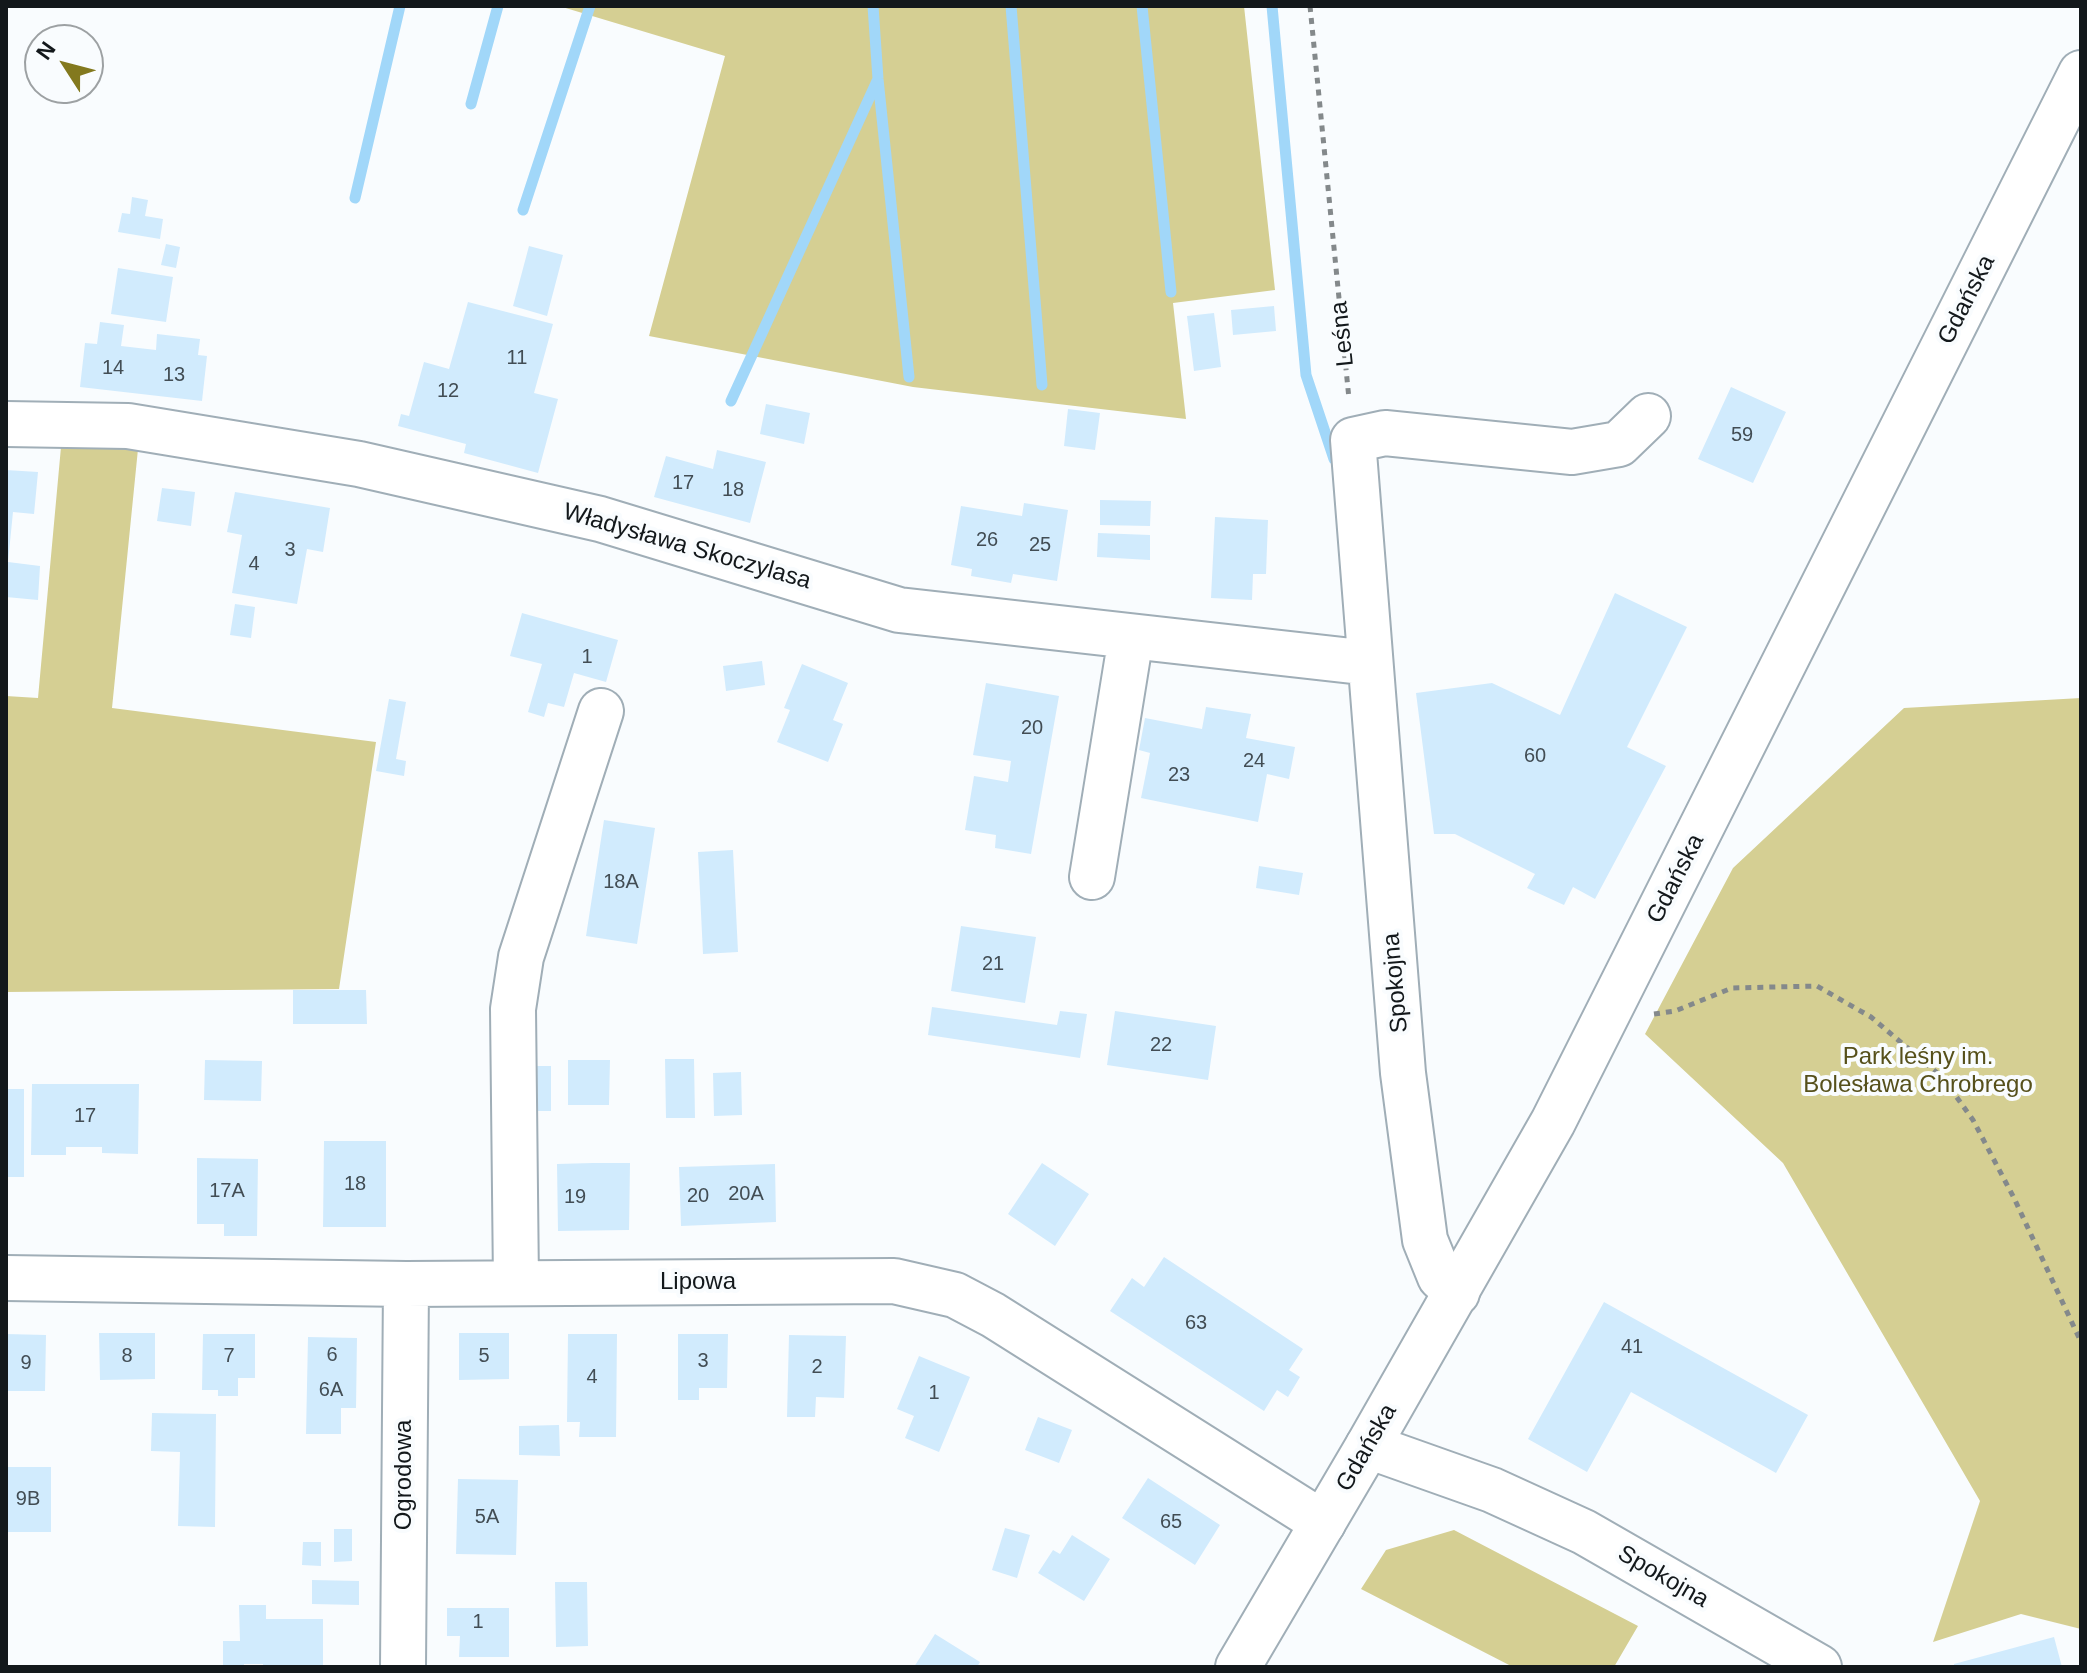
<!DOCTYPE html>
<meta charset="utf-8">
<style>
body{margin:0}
#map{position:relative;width:2087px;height:1673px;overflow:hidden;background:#f9fcfe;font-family:Arial,sans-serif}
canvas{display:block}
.frame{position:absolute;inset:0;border:8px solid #13181b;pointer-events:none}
.north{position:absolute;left:24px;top:24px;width:80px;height:80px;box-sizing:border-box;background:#f9fcfe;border:2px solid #9da1a3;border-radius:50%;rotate:306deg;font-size:22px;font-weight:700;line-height:32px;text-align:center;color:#13181b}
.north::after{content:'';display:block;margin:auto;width:28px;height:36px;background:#83791e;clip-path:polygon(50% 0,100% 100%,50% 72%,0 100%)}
</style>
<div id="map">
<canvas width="2087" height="1673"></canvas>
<div class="frame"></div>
<div class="north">N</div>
</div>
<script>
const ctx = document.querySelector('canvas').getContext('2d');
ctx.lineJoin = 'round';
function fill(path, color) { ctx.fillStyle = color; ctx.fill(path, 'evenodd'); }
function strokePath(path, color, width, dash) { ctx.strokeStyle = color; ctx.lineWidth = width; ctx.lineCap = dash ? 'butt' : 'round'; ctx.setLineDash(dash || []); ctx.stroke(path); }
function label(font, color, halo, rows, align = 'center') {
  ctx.font = font + ' Arial,sans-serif'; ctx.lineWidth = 8; ctx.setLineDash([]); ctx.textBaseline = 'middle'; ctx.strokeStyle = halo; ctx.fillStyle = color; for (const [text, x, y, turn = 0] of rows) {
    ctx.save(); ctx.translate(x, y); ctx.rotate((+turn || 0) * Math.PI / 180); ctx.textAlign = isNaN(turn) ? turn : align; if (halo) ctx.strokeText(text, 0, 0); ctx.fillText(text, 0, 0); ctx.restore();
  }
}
const green = new Path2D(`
 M559,6H1244L1275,290L1173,303L1186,419L913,387L649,336L725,56Z
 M61,447L138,449L112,708L376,742L339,989L6,992V696L38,698Z
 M2081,698V1629L2021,1614L1933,1642L1980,1501L1783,1163L1645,1034L1733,868L1904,708Z
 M1454,1530L1638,1626L1614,1667H1513L1361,1589L1386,1550Z`);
const stream = new Path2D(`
 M873,6L878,79L909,377
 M1011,6L1042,385
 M1142,6L1171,292
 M1272,6L1306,375L1334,459
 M471,104L498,6
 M355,198L400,6
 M523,210L590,6
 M731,401L877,81`);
const building = new Path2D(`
 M132,197L148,200L145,216L163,219L160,239L118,232L122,213L130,214Z
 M166,244L180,247L176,268L161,265Z
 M529,246L563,255L547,316L513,306Z
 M118,268L173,277L166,322L111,314Z
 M468,302L553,324L534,393L558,399L538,473L464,453L466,444L398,426L401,414L409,416L424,362L449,369Z
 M1274,306L1276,331L1233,335L1231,310Z
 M1214,313L1221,367L1194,371L1187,316Z
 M100,322L124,325L121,346L156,350L157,334L200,339L198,355L207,356L202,401L80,387L85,343L97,344Z
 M1731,387L1786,412L1753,483L1698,459Z
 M766,404L810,413L804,444L760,434Z
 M1068,409L1100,413L1095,450L1064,446Z
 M717,450L766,462L750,523L654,497L666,456L713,469Z
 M6,470L38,472L34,514L13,512L8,562L40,566L38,600L6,597Z
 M162,488L195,492L191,526L157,521Z
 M235,492L330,508L323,552L307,549L297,604L232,593L242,535L227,532Z
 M1100,500L1151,501L1150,526L1100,525Z
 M1024,503L1068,510L1057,581L1013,574L1011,583L971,576L972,569L951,565L961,506L1022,516Z
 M1215,517L1268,520L1266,574H1253L1252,600L1211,598Z
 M1098,533L1150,535V560L1097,557Z
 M1615,593L1687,627L1627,747L1666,766L1595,899L1573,887L1564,905L1527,888L1535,874L1455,834H1434L1416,693L1492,683L1560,715Z
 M235,604L255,607L251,638L230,635Z
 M522,613L618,640L606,682L574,673L564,707L548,703L544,717L528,712L542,664L510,656Z
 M762,661L765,685L726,691L723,666Z
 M802,664L848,683L833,720L843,724L828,762L777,742L790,710L784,708Z
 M986,683L1059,696L1031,854L995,848L996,835L965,830L974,776L1008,782L1011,761L973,755Z
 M389,699L406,702L396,759L406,761L404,776L376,771Z
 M1206,707L1251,714L1246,738L1295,747L1289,779L1267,774L1258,822L1141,798L1150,753L1139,750L1145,718L1202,729Z
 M604,820L655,828L637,944L586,936Z
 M733,850L738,952L703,954L698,852Z
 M1259,866L1303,873L1299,895L1256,888Z
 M961,926L1036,937L1025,1003L951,991Z
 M293,990H366L367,1024H293Z
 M932,1007L1057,1025L1060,1011L1087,1014L1080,1058L928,1035Z
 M1115,1011L1216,1026L1208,1080L1107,1065Z
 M665,1059H694L695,1118H666Z
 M205,1060L262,1061L261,1101L204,1100Z
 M568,1060H610L609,1105H568Z
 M533,1066H551V1111H533Z
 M741,1072L742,1115L714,1116L713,1073Z
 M32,1084H139L138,1154L102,1153V1147H66V1155H31Z
 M6,1089H24V1177H6Z
 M324,1141H386V1227H323Z
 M197,1158L258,1159L257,1236H224V1224H197Z
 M593,1163H630L629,1230L558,1231L557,1164Z
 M1042,1163L1089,1194L1055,1246L1008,1214Z
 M775,1164L776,1222L681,1226L679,1167Z
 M1164,1257L1303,1349L1289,1370L1300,1377L1288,1397L1277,1390L1264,1411L1110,1311L1132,1278L1144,1287Z
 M1604,1302L1808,1415L1776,1473L1631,1392L1587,1472L1528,1439Z
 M99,1333H155V1379L100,1380Z
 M459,1333H509V1379L459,1380Z
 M6,1334L46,1335L45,1391H6Z
 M203,1334H255V1378H238V1396H218V1390H202Z
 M568,1334H617L616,1437H579L580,1422H567Z
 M678,1334H728L727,1388H699V1400H678Z
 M789,1335L846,1336L844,1398L816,1397L815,1417H787Z
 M308,1337L357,1338L356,1408H341V1434H306Z
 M919,1356L970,1377L939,1452L905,1438L914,1416L897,1409Z
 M152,1413L216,1414L215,1527L178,1526L180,1452L151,1451Z
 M1038,1417L1072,1430L1059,1463L1025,1450Z
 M559,1425L560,1456L519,1455V1426Z
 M6,1467H51V1532H6Z
 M1148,1478L1220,1525L1195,1565L1122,1518Z
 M458,1479L518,1480L516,1555L456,1554Z
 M1005,1528L1030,1535L1017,1578L992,1570Z
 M334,1529H352V1561L334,1562Z
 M1072,1535L1110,1559L1084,1601L1038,1573L1053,1550L1060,1554Z
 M303,1542H321V1566L302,1565Z
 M312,1580L359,1581V1605L312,1604Z
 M555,1582H587L588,1646L556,1647Z
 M239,1605H266V1619H323V1667H263V1664H244V1667H223V1641H240Z
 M447,1608H509V1657H459L460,1636H447Z
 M935,1634L980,1662L977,1667H914Z
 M2054,1637L2062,1667H1954V1664Z`);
const path = new Path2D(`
 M1310,6L1349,399
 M1654,1014L1675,1011L1732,988L1817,986L1871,1017L1943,1078L1973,1120L2014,1198L2081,1342`);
const minor = new Path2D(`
 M6,424L128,426L359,464L600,519L899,610L1370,663
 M1092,877L1131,637
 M6,1278L406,1284L894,1281L955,1295L993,1315L1323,1523
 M516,1283L513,1009L521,957L601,711
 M1457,1293L1440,1277L1425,1240L1403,1073L1353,440L1385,433L1572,452L1619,444L1648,416
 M1368,1446L1492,1490L1584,1532L1819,1667
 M403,1667L406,1284`);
const major = new Path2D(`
 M1238,1667L1368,1446L1553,1122L2081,73`);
const numberNames = [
 ["11",517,358],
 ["14",113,368],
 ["13",174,375],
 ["12",448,391],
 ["59",1742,435],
 ["17",683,483],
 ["18",733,490],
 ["26",987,540],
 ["25",1040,545],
 ["3",290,550],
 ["4",254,564],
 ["1",587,657],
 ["20",1032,728],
 ["60",1535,756],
 ["24",1254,761],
 ["23",1179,775],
 ["18A",621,882],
 ["21",993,964],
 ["22",1161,1045],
 ["17",85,1116],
 ["18",355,1184],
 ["17A",227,1191],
 ["20A",746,1194],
 ["20",698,1196],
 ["19",575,1197],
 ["63",1196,1323],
 ["41",1632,1347],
 ["6",332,1355],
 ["8",127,1356],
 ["7",229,1356],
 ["5",484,1356],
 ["3",703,1361],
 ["9",26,1363],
 ["2",817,1367],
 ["4",592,1377],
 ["6A",331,1390],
 ["1",934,1393],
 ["9B",28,1499],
 ["5A",487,1517],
 ["65",1171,1522],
 ["1",478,1622]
];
const streetNames = [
 ["Gdańska",1967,300,-63],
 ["Leśna",1343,334,-96],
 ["Władysława Skoczylasa",687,547,16],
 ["Gdańska",1676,879,-63],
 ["Spokojna",1396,983,-95],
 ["Lipowa",698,1282],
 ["Gdańska",1367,1448,-60],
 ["Ogrodowa",404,1475,-90],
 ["Spokojna",1663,1577,30]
];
const parkNames = [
 ["Park leśny im.",1918,1057],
 ["Bolesława Chrobrego",1918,1085]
];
fill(green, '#d5cf93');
strokePath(stream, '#a1d7f9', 11);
fill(building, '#d1ebfd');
strokePath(minor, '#a0aeb7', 48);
strokePath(major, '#a0aeb7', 48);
strokePath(path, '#84898b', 5, [6, 6]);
strokePath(minor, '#fff', 44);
strokePath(major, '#fff', 44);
label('20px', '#424d54', null, numberNames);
label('24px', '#13181b', '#f9fcfe', streetNames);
label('24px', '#56501b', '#f9fcfe', parkNames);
</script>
